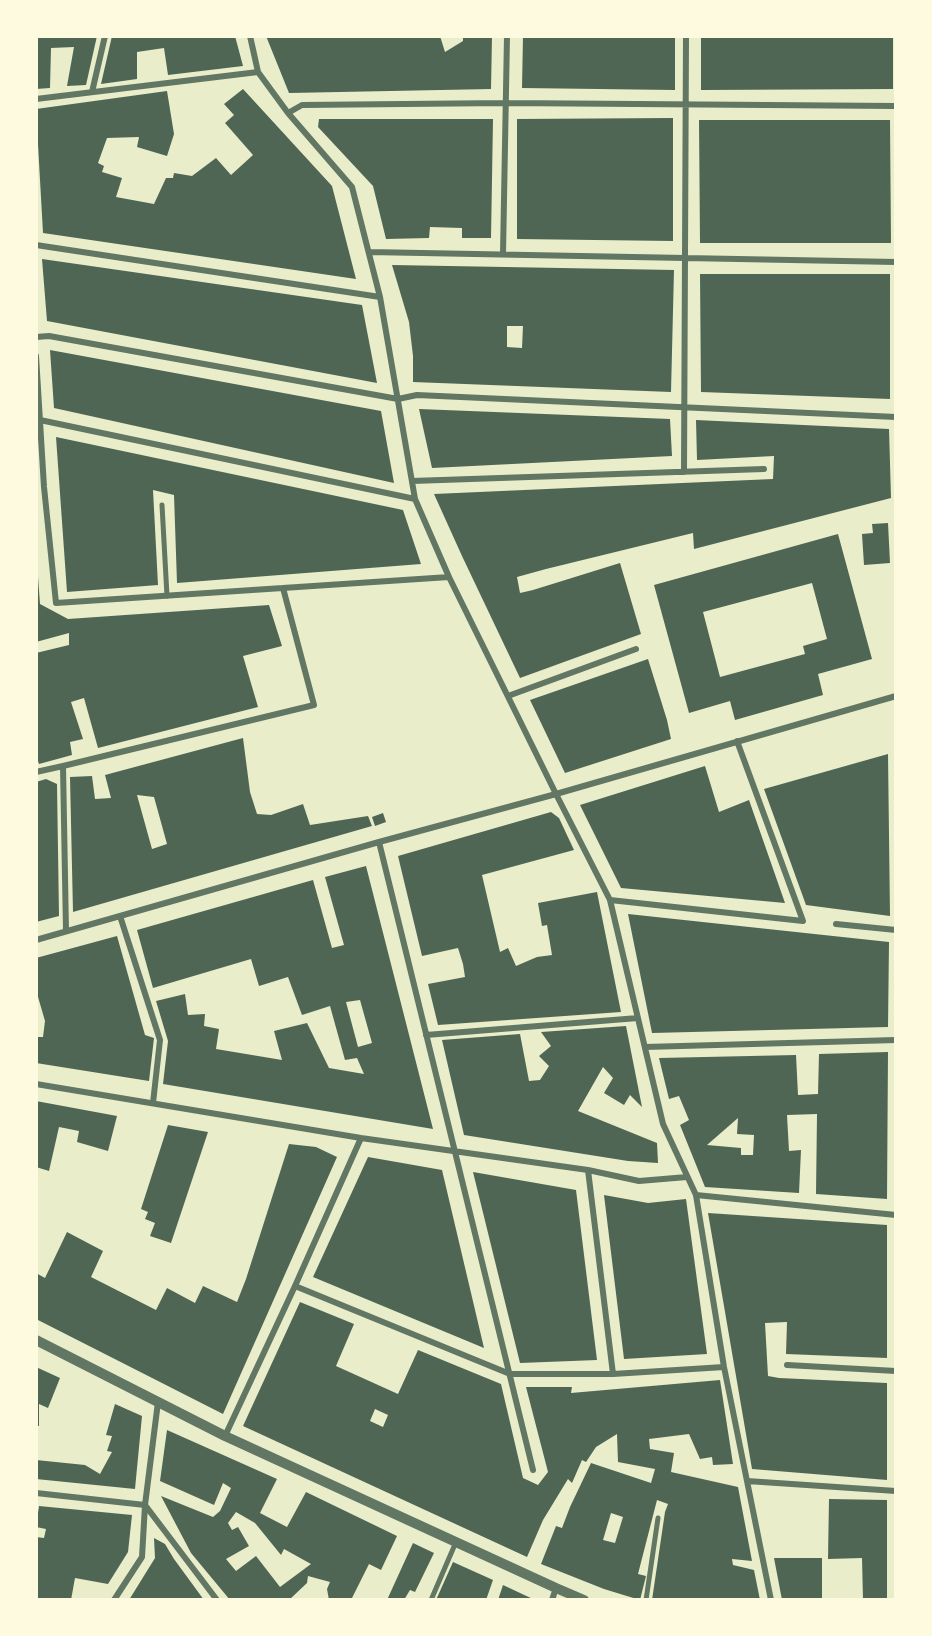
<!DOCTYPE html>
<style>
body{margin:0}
#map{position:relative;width:932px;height:1636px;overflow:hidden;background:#e9edc9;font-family:Raleway,sans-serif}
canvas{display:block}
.frame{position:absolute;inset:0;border:38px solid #fefae0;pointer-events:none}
</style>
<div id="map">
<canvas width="932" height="1636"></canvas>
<div class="frame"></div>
</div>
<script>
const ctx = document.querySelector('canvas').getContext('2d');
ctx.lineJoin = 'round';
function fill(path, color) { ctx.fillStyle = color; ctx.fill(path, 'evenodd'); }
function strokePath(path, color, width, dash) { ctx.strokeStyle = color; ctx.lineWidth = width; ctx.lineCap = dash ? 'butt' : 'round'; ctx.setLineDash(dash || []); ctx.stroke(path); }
const building = new Path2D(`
 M36,36H97L86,85L67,86L74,47L51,48L50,88L36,89Z
 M112,36H235L243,66L168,75L164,48L137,52V79L101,84Z
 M266,36H440L445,52L463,41V36H492L491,89L289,93Z
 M523,36H675V90L522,88Z
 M701,36H893V89L701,90Z
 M243,89L332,186L356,279L43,233L36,109L167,91L174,134L167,156L137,147L139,137L107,138L98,163L104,166L102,172L122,178L116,197L154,204L166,178H173L174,173L192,176L216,158L231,175L253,155L225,123L234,115L224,104Z
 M673,118V241L517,239V119Z
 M319,119H493L491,238H462V228L430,227L429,238L386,239L373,186L318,127Z
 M699,120H890L891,243H700Z
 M42,259L362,305L377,383L47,321Z
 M392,265L674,270L671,392L413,382V356L409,322ZM507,326H523L522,348L507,347Z
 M700,274H890V399L701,392Z
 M50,350L381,411L394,483L54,408Z
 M419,409L670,419L672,456L432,468Z
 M696,420L889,429L891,498L694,549L693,533L546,569L517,577L520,593L533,590L620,563L641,634L520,678L462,556L434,494L773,479L774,456L697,460Z
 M56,437L403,510L421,564L177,583L174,495L153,490L158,585L67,592Z
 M888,523L890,563L864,565L862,534L873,533L872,524Z
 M838,534L872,659L818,674L823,695L735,720L730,701L689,713L654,585ZM812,583L827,639L803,646L805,654L720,677L703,612Z
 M36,577H38L40,604L68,619L269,605L282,646L243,656L258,707L98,748L84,698L71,702L83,739L70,742L72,755L39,764L36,755V672H38L36,653L69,645V633L36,642Z
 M648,659L667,720L671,739L565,773L530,700Z
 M243,738L250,792L257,814L271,815L303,804L310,825L368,816L372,826L73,912L70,777L92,776L95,799L111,798L105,775ZM137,795L154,797L167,844L152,849Z
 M888,754L890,916L806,905L764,789Z
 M705,766L719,812L749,800L785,903L621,888L580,805Z
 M46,779L57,784L59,916L36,922V782Z
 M551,812L559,818L574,850L482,875L500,952L508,948L516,966L537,957L552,955L547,925L542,926L538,903L597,892L621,1012L438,1025L428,984L465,977L463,964L458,948L422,956L398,856Z
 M383,813L386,822L375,826L372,817Z
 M366,866L433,1129L163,1084L168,1041L156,1001L185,994L188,1015L205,1014L204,1026L219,1029L216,1049L282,1060L274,1031L307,1023L329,1068L364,1074L357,1058L345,1060L330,1006L302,1015L288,977L259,986L251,959L153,988L137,930L313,880L332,948L344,945L325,877ZM360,1000L372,1043L358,1047L346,1002Z
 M628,914L889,942L888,1027L652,1033Z
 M117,936L145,1035L154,1038L149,1081L36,1063V1037H43L45,1021L36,990V958Z
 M626,1026L642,1107L630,1095L624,1105L604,1093L613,1078L603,1067L578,1111L657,1143L658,1163L628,1161L464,1135L442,1040L520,1034L529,1081L540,1080L549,1066L539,1056L551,1046L541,1032Z
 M888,1052L887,1199L816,1194L817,1114L787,1115L789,1151L801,1150L799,1193L705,1187L680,1125L689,1120L679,1096L669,1099L659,1058L796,1055L798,1095L818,1094L819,1054ZM738,1118L737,1134L754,1135L753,1155H741V1148L707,1145Z
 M36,1101L117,1116L108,1151L77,1142L79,1131L59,1127L49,1171L36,1167Z
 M168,1125L208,1132L171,1243L150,1236L155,1223L145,1219L148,1212L141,1209Z
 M289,1144L316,1147L337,1157L223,1414L36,1319V1273L45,1278L67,1232L103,1251L91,1277L156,1310L167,1288L195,1303L203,1286L237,1302L246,1279Z
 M368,1157L442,1170L484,1348L313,1277Z
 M473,1172L576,1190L597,1360L520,1363Z
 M604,1195L648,1203L686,1199L707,1354L624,1359Z
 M708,1213L887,1225V1358L786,1354L787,1322L765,1323L768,1376L779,1378L887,1383V1480L752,1469Z
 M300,1302L354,1324L336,1366L398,1394L418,1350L501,1384L523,1478L538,1485L548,1472L526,1387H572L571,1393L720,1380L733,1464L713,1465L712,1457L700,1459L689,1434L649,1439L650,1449L674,1453L671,1472L738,1487L752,1561L732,1559L733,1565L754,1570L760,1600H652L665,1512L668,1504L657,1500L638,1574L646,1576L640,1600L604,1589L541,1564L556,1526L562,1528L570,1507L591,1463L651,1483L655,1469L618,1462L617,1434L596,1447L586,1462L582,1460L572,1483L568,1479L543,1520L527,1557L243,1426ZM375,1409L388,1415L383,1427L370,1421ZM611,1513L623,1517L615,1543L603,1540Z
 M36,1367L60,1378L48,1408L39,1404V1426H36Z
 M115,1404L142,1416L135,1489L36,1479V1460L85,1465L100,1474L112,1452L107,1451L112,1436L106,1435Z
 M167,1430L277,1479L260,1513L287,1527L306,1492L397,1536L381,1570L369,1564L351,1600H329L327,1589L330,1582L308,1576L307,1583L289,1600H230L191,1553L161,1496L213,1517L220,1511L231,1488L223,1483L214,1505L160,1481ZM236,1512L255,1523L281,1555L284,1549L311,1564L280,1587L256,1556L236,1571L226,1559L249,1546L238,1527L232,1530L228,1523Z
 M829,1499L887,1500V1600H863L862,1558L828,1559Z
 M39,1506L132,1515L128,1552L108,1584L75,1578L71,1600H36V1537L44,1538L46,1529L36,1527Z
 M154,1538L165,1544L174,1559L204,1600H129L155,1558Z
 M413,1543L434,1553L415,1592L410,1590L404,1600H387Z
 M774,1558H822V1600H782Z
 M453,1562L493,1580L486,1600H436Z
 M503,1585L535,1600H498Z`);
const pedestrian = new Path2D(`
 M162,505L167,596
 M431,1600L456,1542
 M646,1600L658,1518`);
const minor = new Path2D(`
 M250,36L258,72L288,113L352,187L380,297L415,499L449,577L556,794L610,900L663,1124L696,1195L724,1367L771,1600
 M92,92L105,36
 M36,99L258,72
 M288,113L302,105L506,103L896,106
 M36,245L380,297
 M369,252L896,262
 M503,254L507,36
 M36,337L49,336L398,399L417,395L896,417
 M36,356L44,487L56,603L449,577
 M40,420L415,499
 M684,472L686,36
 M412,481L764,469
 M508,696L636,649
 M63,766L66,931
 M36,772L63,766L314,705L283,588
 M379,842L533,1470
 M610,900L803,921L737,741
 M120,916L160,1040L153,1103
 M836,924L896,930
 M36,940L379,842L556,794L896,696
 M426,1035L638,1018
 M645,1047L896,1040
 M36,1084L361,1138L588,1170L639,1181L687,1177
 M588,1170L613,1374
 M696,1195L896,1215
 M295,1286L510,1374H613L724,1367
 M787,1365L896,1371
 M225,1436L295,1286L361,1138
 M747,1481L896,1491
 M36,1493L145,1505
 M145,1505L217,1600
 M114,1600L142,1557L145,1505L158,1402
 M552,1600L556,1588`);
const tertiary = new Path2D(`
 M36,1340L225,1436L556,1588L584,1600`);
fill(building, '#4f6655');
strokePath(pedestrian, '#617663', 5);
strokePath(minor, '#617663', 6);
strokePath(tertiary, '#617663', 10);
</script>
